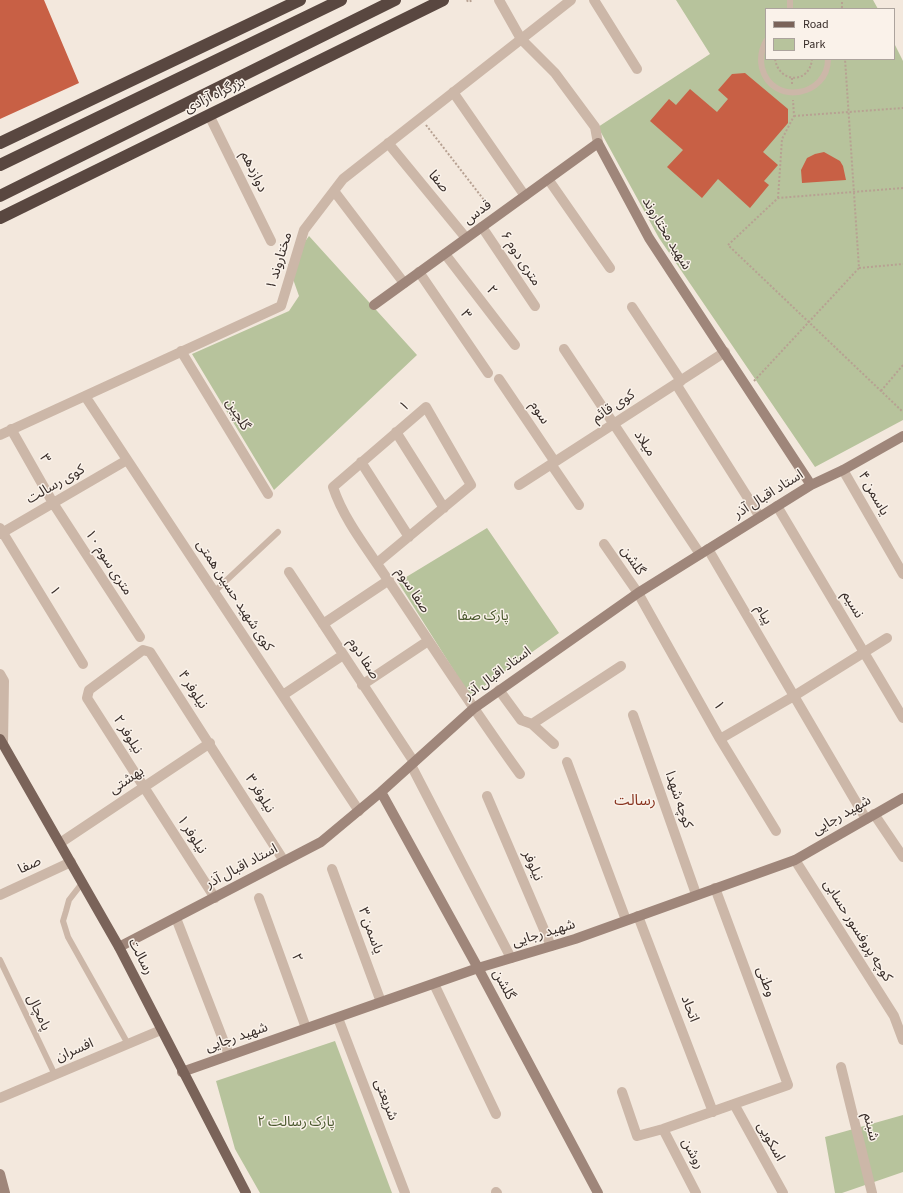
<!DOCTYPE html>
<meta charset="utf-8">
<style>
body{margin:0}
#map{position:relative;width:903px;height:1193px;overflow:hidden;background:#f3e8dd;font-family:"Source Sans 3",sans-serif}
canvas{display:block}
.legend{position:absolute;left:765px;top:8px;width:130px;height:52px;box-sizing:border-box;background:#faf2ea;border:1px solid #aca39d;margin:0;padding:5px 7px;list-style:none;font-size:12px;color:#382d29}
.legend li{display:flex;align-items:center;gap:8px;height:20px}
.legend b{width:20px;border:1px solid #aca39d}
</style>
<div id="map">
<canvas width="903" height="1193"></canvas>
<ul class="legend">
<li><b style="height:5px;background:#7a6359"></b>Road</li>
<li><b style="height:11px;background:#b7c39c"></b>Park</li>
</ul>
</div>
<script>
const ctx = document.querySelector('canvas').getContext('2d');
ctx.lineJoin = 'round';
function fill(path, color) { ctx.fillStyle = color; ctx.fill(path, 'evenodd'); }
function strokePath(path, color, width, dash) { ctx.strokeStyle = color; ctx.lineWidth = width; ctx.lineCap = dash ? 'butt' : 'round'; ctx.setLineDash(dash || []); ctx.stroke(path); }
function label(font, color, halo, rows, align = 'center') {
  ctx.font = font + ' "Source Sans 3","Noto Sans Arabic",sans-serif'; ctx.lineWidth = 3; ctx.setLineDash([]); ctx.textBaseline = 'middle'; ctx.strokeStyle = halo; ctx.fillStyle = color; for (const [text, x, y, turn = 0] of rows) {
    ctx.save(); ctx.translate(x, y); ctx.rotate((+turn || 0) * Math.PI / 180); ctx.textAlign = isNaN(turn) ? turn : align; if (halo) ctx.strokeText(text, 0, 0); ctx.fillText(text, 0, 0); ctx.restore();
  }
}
const green = new Path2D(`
 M676,0H873L878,9H766V59H894V43L903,61V420L815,467L659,238L598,127L710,54Z
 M309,236L417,355L274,490L192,354L289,311L299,296L288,265Z
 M487,528L559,633L470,696L398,582Z
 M335,1041L392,1193H260L235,1149L216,1081Z
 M903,1115V1172L842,1193H835L825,1137Z`);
const building = new Path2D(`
 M0,0H44L79,83L0,119Z
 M745,73L788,109V123L763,152L778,165L764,181L769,185L750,208L718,179L702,198L667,167L683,150L650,121L669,99L676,105L690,89L717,112L728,99L718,90L732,74Z
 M824,152L840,161L843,166L846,180L802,183L801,170L807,158L815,154Z`);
const path = new Path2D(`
 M467,0L468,2L473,0
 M842,2V9
 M775,59C779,84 810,84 812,59
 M792,78V84
 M794,116L903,108
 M426,125L491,209
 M903,188L778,198L728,245L903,412
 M778,198L782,139L794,116L793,100
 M859,268L903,264
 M754,381L859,268L845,59
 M881,391L903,365`);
const lane = new Path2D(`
 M790,0V9
 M766,41C761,50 760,59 762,68C772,106 828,97 828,59
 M214,592L278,532
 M83,882L69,900L66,911L63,921L68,937L128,1044
 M0,960L55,1075`);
const street = new Path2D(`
 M499,0L521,39L555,73L595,127L598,143
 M594,0L637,69
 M453,92L525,196
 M209,115L271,241
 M388,143L466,238
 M548,179L610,268
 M334,191L404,283
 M482,227L535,306
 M445,254L515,345
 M419,272L488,373
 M632,307L681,381
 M564,349L700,554
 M181,351L268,494
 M499,379L555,462
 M676,384L760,517
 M85,396L359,811
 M11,429L53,503L140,637
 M396,432L444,508
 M0,435L281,306L304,230L343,179L571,0
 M361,462L409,537
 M551,464L579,505
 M843,470L903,574
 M519,485L725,352
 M777,506L903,718
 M0,528L83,664
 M0,534L127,460
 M604,544L638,593L720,739L776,831
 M708,549L866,819
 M377,563L471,485L426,407L333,487C344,521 370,552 390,583C433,647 475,712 520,774
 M289,572L414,762
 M323,624L389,580
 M0,674L4,681L3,744
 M362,685L428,641
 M499,690L521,720L532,724L554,744
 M283,695L343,655
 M633,715L696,894
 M532,724L621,666
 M720,739L794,696L887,638
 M567,762L626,920
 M411,765L511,958
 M487,796L551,946
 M874,814L903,857
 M60,843L210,743
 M795,860L894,1016L903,1040
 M332,869L381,1002
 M0,895L71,862
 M215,898L87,698L89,690L143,650L150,652L284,861
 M259,898L306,1028
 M638,916L713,1112
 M176,918L229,1055
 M434,984L496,1114
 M338,1018L405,1193
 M841,1067L872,1193
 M622,1092L637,1136L663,1129L788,1085L715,888
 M0,1098L161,1030
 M734,1104L783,1193
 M663,1129L696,1193
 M496,1192L497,1193`);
const secondary = new Path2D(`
 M374,305L598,143L649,238L811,485
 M381,792L478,968L598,1193
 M119,947L321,842L381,792L473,709L638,593L811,485L843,470L903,436
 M182,1072L478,968L575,939L795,860L903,798
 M0,1174L5,1193`);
const primary = new Path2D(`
 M0,739L119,947L246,1193`);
const highway = new Path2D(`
 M0,143L300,0
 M0,165L341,0
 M0,196L395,0
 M0,218L443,0`);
const streetNames = [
 ["بزرگراه آزادی",215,96,-26],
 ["دوازدهم",253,172,64],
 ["صفا",438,182,50],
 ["قدس",478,213,-36],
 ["شهید مختاروند",666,234,59],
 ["۶ متری دوم",520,259,57],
 ["مختاروند ۱",280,261,-73],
 ["۲",491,291,52],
 ["۳",465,315,55],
 ["۱",405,407,-41],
 ["کوی قائم",614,407,-33],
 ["سوم",539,413,57],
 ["گلچین",237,415,59],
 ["میلاد",644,444,57],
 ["۳",44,459,61],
 ["کوی رسالت",56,485,-30],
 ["یاسمن ۴",873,494,60],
 ["استاد اقبال آذر",769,495,-32],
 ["گلشن",632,561,56],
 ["۱۰ متری سوم",108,563,57],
 ["۱",54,591,59],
 ["صفا سوم",412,591,57],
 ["کوی شهید حسین همتی",234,596,57],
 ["نسیم",852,605,59],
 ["پیام",763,615,60],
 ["صفا دوم",363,659,57],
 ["استاد اقبال آذر",498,674,-36],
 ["نیلوفر ۴",192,690,57],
 ["۱",718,706,60],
 ["نیلوفر ۲",127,735,58],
 ["بهشتی",127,781,-34],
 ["نیلوفر ۳",259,794,58],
 ["کوچه شهدا",678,800,71],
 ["شهید رجایی",842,816,-30],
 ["نیلوفر ۱",191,835,57],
 ["صفا",30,866,-25],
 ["نیلوفر",532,866,67],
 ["استاد اقبال آذر",242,867,-28],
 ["یاسمن ۳",370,931,70],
 ["کوچه پروفسور حسابی",857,931,58],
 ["شهید رجایی",544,934,-17],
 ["رسالت",140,957,63],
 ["۲",296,958,70],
 ["وطنی",765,982,70],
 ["گلشن",503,985,62],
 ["اتحاد",689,1009,69],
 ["پامچال",38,1013,65],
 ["شهید رجایی",237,1038,-19],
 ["افسران",75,1051,-23],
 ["شریعتی",385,1100,69],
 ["شبنم",870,1127,76],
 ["اسکویی",770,1142,61],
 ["روشن",692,1154,62]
];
const parkNames = [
 ["پارک صفا",483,617],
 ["پارک رسالت ۲",296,1123]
];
const neighbourhoodNames = [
 ["رسالت",635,802]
];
fill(green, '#b7c39c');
fill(building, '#c86045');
strokePath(path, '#b7a192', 2, [2, 2]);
strokePath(lane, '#ccb7a8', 6);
strokePath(street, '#ccb7a8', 10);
strokePath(secondary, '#9f867a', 10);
strokePath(primary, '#7a6359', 10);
strokePath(highway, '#594740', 12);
label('14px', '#382d29', '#faf2ea', streetNames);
label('14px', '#49572c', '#faf2ea', parkNames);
label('15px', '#893520', '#faf2ea', neighbourhoodNames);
</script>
